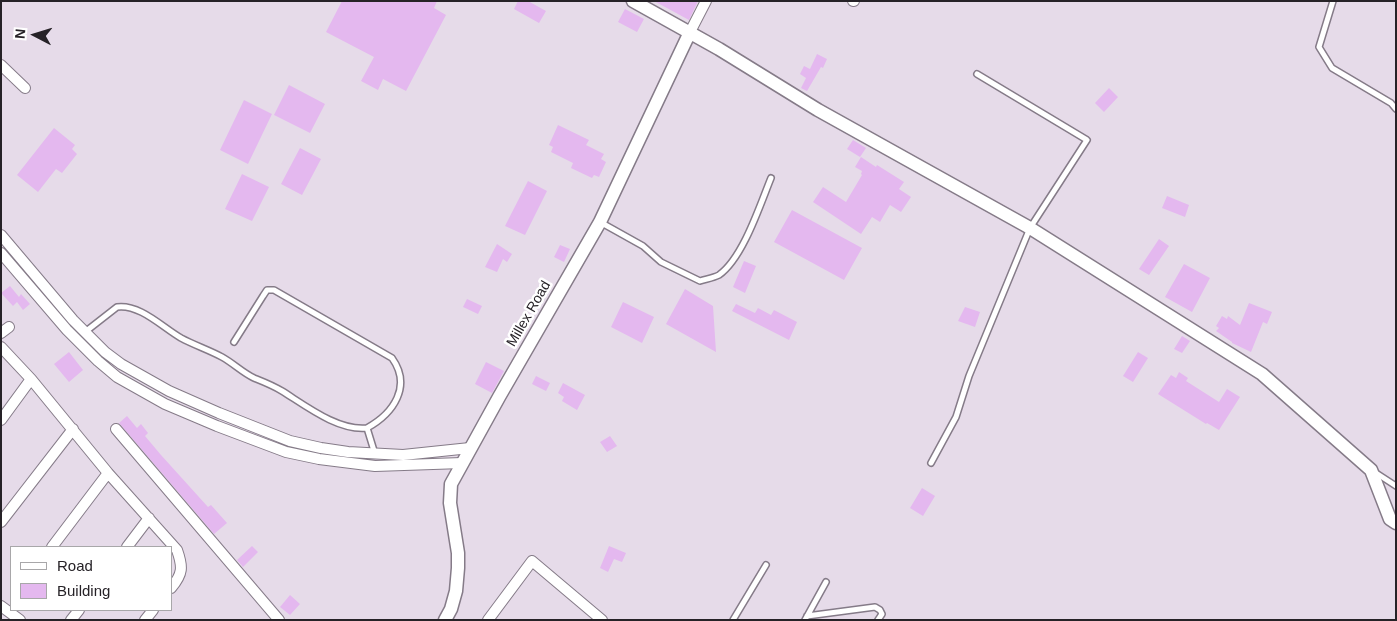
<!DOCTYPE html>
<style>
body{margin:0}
#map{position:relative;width:1397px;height:621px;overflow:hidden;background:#e6dbe9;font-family:Helvetica,sans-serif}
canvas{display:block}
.frame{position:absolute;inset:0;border:2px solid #262227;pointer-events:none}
.legend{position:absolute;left:10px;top:546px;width:162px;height:65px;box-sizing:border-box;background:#fff;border:1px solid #a8a7a9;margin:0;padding:6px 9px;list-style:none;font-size:15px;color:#262227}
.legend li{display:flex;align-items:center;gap:10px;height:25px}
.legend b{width:25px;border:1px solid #a8a7a9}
.north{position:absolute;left:10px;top:10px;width:50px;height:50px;-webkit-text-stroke:4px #fff;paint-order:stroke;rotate:275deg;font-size:14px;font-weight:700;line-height:20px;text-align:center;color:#262227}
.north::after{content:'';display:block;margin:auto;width:18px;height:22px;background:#262227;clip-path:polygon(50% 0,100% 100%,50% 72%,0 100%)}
</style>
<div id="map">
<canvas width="1397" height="621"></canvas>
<div class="frame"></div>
<ul class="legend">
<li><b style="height:6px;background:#fff"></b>Road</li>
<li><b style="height:14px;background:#e4b8ef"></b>Building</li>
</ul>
<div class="north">N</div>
</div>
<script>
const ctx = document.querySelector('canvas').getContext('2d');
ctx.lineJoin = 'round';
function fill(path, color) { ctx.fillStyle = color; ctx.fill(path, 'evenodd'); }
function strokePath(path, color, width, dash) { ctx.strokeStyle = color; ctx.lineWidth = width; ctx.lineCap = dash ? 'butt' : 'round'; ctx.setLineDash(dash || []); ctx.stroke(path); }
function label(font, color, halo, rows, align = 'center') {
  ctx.font = font + ' Helvetica,sans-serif'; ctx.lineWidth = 5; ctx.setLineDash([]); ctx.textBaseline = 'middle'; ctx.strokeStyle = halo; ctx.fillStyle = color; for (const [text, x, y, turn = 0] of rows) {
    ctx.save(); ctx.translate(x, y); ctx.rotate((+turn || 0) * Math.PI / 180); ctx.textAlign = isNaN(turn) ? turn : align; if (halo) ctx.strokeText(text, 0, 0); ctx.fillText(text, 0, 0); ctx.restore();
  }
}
const building = new Path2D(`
 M342,1H437L434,8L446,15L406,91L383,79L378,90L361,81L374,57L326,32Z
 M518,1H528L546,11L539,23L514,9Z
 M654,1H698L689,20Z
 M625,9L644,19L637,32L618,22Z
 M817,54L827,59L823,68L821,67L807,91L801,88L806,78L800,74L804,66L810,69Z
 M289,85L325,104L310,133L274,115Z
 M1109,88L1118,97L1104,112L1095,103Z
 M244,100L272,114L248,164L220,150Z
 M558,125L589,140L586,145L604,154L601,159L606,162L599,177L594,175L592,178L571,168L573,163L551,152L553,147L549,145Z
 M54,128L75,145L72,149L77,154L62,173L56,169L38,192L17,175Z
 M853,140L866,148L860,157L847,149Z
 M300,148L321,159L302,195L281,184Z
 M861,157L876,167L877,165L904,182L899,189L911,197L901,212L890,205L880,222L872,217L861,234L813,202L823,187L846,202L862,175L861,174L862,171L855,167Z
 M242,174L269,187L252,221L225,209Z
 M528,181L547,191L525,235L505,226Z
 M1167,196L1189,205L1185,217L1162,208Z
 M792,210L862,248L844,280L774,242Z
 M1159,239L1169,246L1149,275L1139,269Z
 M497,244L512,254L507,262L503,259L497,272L485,267Z
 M560,245L570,249L564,262L554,257Z
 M744,261L756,266L745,293L733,287Z
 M1184,264L1210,278L1192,312L1165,297Z
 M10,286L19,297L21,294L30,304L23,310L17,302L13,306L1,293Z
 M685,289L713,306L716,352L666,324Z
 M467,299L482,306L478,314L463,307Z
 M623,302L654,317L642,343L611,327Z
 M1249,303L1272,312L1267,324L1263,322L1251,352L1232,343V342L1216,331L1219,328L1216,326L1222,316L1227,319L1228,316L1240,325Z
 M736,304L755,313L758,308L771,315L774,310L797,322L789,340L732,311Z
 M965,307L980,312L975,327L958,321Z
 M1182,336L1190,341L1182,353L1174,349Z
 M69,352L83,370L69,382L54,364Z
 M1138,352L1148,358L1133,382L1123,376Z
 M486,362L504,371L492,393L475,384Z
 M1179,372L1188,378L1186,381L1219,402L1227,389L1240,397L1219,430L1207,423L1206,424L1158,394L1171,375L1176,378Z
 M536,376L550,383L546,391L532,384Z
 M563,383L585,395L577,410L562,401L564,397L558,393Z
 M127,416L137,428L141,424L148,433L145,436L161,455L208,507L211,505L227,523L214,534L119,423Z
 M610,436L617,446L607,452L600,442Z
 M922,488L935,496L923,516L910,508Z
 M252,546L258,552L243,567L237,560Z
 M609,546L626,553L622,562L614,559L608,572L600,568Z
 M290,595L300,604L290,615L280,607Z`);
const service = new Path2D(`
 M1333,1L1319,47L1332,68L1391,103L1396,109
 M600,222L643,246L661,262L700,281C706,279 713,278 719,275C743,258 760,205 771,178
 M85,332L117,307C140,304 162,327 181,338C194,345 209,350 222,357C233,363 243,373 254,378C264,382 272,385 282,391C306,406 338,431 367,428L375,454
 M234,342L263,296L267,290H274L392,358C412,386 394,413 367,428
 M931,463L956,417L969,376L1030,228L1087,140L977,74
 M1376,473L1396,486
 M807,616L875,607L880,610L882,614L878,620
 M733,620L766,565
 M805,620L826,582`);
const minor = new Path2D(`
 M853,1H854
 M690,32L706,1
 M1,65L25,88
 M1,235L73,320L105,352L121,364L169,391L219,413L290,441L321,448L348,452L403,455L470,448
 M1,253L67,330L98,361L117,377L165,404L217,426L286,452L319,459L375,466L462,463
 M1,333L9,327
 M1,347L31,379L108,473L177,550C183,567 183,574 171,588
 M1,420L31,379
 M116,429L279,620
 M1,522L73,429
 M52,547L108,473
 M127,547L149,518
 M1,606L20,620
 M71,620L79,610
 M145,620L153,610
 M488,620L532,561L602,620`);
const tertiary = new Path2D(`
 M633,1L719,49L818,110L1030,228L1262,374L1371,470L1390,519L1396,523
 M445,620L451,609L456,591L458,568V553L450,503L451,484L499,397L600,222L690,32`);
const streetNames = [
 ["Millex Road",529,314,-60]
];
fill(building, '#e4b8ef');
strokePath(service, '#857b88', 8);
strokePath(minor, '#857b88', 12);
strokePath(tertiary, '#857b88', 15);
strokePath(service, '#fff', 5);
strokePath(minor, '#fff', 10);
strokePath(tertiary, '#fff', 12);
label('14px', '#262227', '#fff', streetNames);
</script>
